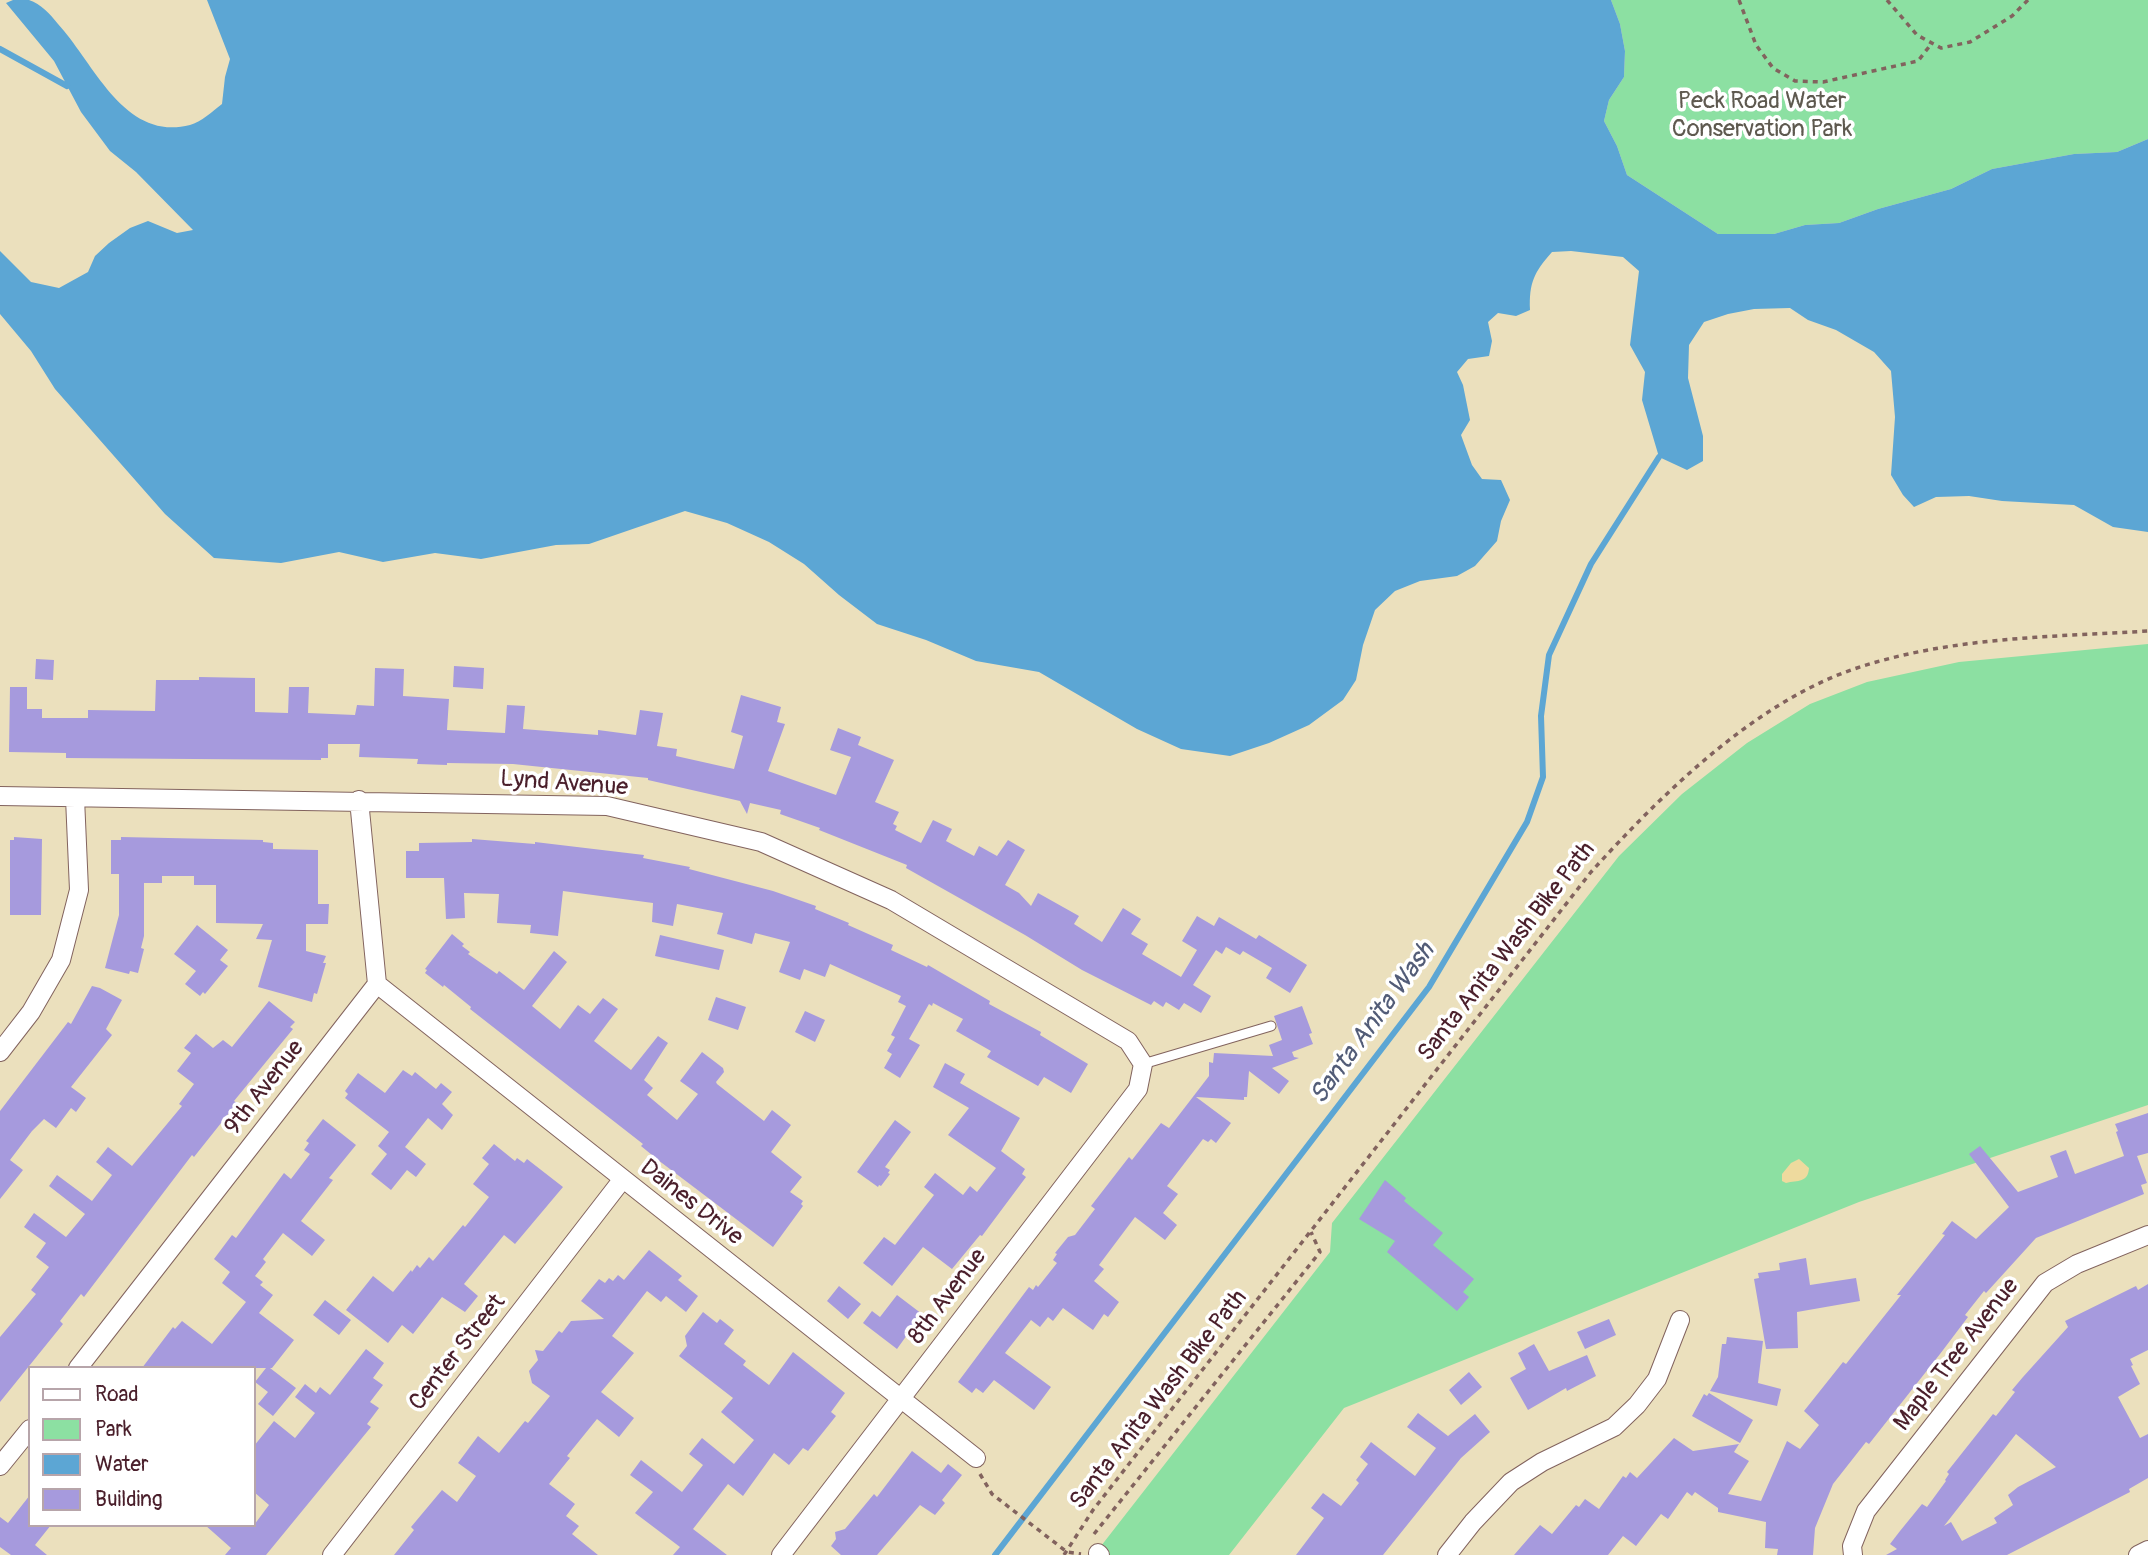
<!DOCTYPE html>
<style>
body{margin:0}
#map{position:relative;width:2148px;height:1555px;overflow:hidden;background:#ebe0bd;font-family:Pangolin,sans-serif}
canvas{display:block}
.legend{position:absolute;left:28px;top:1366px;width:228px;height:161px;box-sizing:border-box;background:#fff;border:2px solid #b7a5aa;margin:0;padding:9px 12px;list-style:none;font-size:21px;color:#4a1f2b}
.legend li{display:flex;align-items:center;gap:14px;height:35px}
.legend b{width:35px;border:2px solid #b7a5aa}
</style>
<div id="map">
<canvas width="2148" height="1555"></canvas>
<ul class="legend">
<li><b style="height:9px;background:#fff"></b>Road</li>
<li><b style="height:19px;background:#8ce0a2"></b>Park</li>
<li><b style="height:19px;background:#5ca6d4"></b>Water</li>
<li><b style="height:19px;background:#a69add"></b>Building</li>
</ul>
</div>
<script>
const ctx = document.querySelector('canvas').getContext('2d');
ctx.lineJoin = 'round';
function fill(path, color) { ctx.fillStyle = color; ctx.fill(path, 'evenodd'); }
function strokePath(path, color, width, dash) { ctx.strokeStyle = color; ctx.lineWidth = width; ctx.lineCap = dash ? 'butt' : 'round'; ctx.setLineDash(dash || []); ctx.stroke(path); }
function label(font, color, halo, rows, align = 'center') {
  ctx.font = font + ' Pangolin,sans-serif'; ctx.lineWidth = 7; ctx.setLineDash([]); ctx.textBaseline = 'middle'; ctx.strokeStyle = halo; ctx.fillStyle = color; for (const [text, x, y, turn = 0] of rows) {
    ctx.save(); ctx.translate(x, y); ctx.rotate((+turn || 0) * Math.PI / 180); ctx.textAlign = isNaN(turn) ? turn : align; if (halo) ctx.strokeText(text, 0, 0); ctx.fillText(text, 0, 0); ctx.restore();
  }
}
const green = new Path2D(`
 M1611,0H2148V139L2117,152L2074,154L1992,169L1951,189L1878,209L1839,223L1805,225L1774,234H1718L1627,175L1617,146L1604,121L1609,100L1624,77L1625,51L1620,24Z
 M2148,644V1105L1859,1202L1344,1408L1229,1555H1094L1330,1252L1332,1223L1619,856L1682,794L1747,743L1810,704L1867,682L1959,662Z`);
const sand = new Path2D(`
 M1799,1159L1809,1168C1808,1183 1798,1180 1786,1183L1782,1181V1174L1791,1163Z`);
const water = new Path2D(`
 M13,0C18,0 24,0 29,0C41,4 50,14 58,24C94,63 124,142 190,125C201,122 213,111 222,104L225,77L230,59L207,0H1611L1620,24L1625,51L1624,77L1609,100L1604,121L1617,146L1627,175L1718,234H1774L1805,225L1839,223L1878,209L1951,189L1992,169L2074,154L2117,152L2148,139V532L2113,527L2074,505L2002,501L1969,496L1936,497L1914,507L1903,495L1891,475L1895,417L1891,371L1874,352L1836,330L1808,320L1790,308L1754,309L1728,314L1704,322L1689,345L1688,378L1703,436V461L1687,470L1659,457L1642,400L1645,372L1630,345L1639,271L1623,257L1571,251L1552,252C1534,272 1529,283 1530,310L1516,316L1498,313L1488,322L1492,341L1489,356L1468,359L1457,372L1463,385L1470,420L1461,435L1472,465L1482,479L1501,480L1510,500L1501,521L1497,541L1475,566L1457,576L1420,581L1395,591L1375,610L1363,645L1356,680L1343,700L1309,725L1269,743L1230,756L1181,749L1137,729L1039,672L976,661L926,640L877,624L839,595L804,564L769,542L727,523L685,511L589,544L556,545L481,559L435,553L383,562L339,552L281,563L214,558L165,514L55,389L31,351L0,314V251L31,282L59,288L88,272L95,256L109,243L130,228L148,221L177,233L193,230L136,172L110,151L81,112L54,61L6,3Z`);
const stream = new Path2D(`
 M0,49L67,86
 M995,1555L1429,987L1527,822L1543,777L1541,716L1549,655L1591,564L1659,457`);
const building = new Path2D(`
 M36,659L54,660L53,680L35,679Z
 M454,666L484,668L483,689L453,687Z
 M375,668L404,669L403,696L449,699L447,730L505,733L507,705L525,706L523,729L598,735V730L636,735L640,710L663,713L657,746L677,749L676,756L734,769L743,736L731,732L741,695L781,707L777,722L785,724L768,771L836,795L851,757L830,750L838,728L861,737L858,745L894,760L875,802L899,812L893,824L897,826L895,830L921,843L933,820L952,829L946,841L974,856L979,846L997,856L1008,840L1025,850L1005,885L1019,893L1031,906L1038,893L1079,916L1074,924L1102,942L1123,908L1141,919L1131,934L1148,944L1142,954L1181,977L1197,950L1182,941L1197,916L1214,926L1219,917L1256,939L1259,935L1307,965L1290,993L1266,978L1272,968L1243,951L1240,955L1226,947L1222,954L1216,950L1193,985L1211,996L1201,1013L1184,1003L1179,1010L1166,1002L1163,1007L1154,1001L1151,1005L1082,970L1025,935L906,868L907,865L819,830L820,828L780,814L781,810L750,803L747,814L740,801L648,780V778L513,764L447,763V765L417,764L418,759L359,757L360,744H328V758H321V760L66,758V753L9,752L10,687H27V709H42V718H88V710L155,711L156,680H199V677L255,678V712L288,713L289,687H309L308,713L355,715L357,705L374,706Z
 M14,837L42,839L41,915H10V840H14Z
 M121,837L263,840V842L273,843V849L318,850V904H329L328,924H306V951L326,956L323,963H326L317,994L314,993L312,1002L258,987L272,940L256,939L263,924L216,923V885H194V876H162V883H144V936L141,948L144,949L138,973L130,971L129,974L105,968L119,915V874H111V840H121Z
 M472,839L535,844V842L644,855L643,858L690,867L689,869L773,891L816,906L815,909L849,923L848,925L893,945L891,950L927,967L928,965L990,1001L989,1004L1041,1032L1040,1035L1088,1064L1071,1093L1044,1077L1038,1086L987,1057L991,1051L956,1031L963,1019L933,1003L932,1006L929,1004L909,1039L920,1045L900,1078L884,1068L892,1054L887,1051L895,1037L891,1035L906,1006L898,1002L901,996L830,964L825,977L804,969L800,980L779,972L790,942L755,933L752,944L717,934L723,913L677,904L673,926L652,922L653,903L563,891L558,936L530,933L531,925L497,923L499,894L464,893L465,918L446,919L444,878H406V851H419V843L472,842Z
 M197,925L228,950L220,960L228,966L205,994L203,992L200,996L185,984L196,971L174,954Z
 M452,934L464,944L462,946L470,952L468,954L497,974L499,971L524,990L554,951L567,962L532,1006L560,1029L578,1005L590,1014L603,998L618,1009L594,1041L631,1070L658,1036L668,1043L644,1080L653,1088L647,1095L677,1120L698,1094L680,1081L702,1052L723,1068L724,1072L716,1082L717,1084L764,1121L772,1110L791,1125L771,1152L802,1177L790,1192L803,1201L801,1204L803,1206L773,1247L658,1160L641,1146L643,1144L470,1009L471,1007L444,985L443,987L425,973L427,970L425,969Z
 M660,935L724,950L719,970L655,956Z
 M92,986L100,988L122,1000L106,1029L112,1035L71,1087L86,1098L76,1112L71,1108L56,1128L44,1119L32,1131L10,1160L23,1170L0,1199V1111L68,1022L71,1024Z
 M716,997L746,1007L738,1030L708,1020Z
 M269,1001L295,1022L290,1027L293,1029L234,1101L237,1103L194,1157L192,1155L84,1297L81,1294L60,1321L63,1324L0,1402V1337L36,1294L31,1290L49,1267L36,1257L46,1243L24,1227L34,1213L66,1237L85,1214L49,1186L57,1175L92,1201L112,1175L96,1162L108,1147L132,1166L182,1106L179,1104L194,1084L177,1071L191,1053L184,1048L196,1034L213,1048L223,1040L232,1047Z
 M1302,1006L1312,1033L1309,1034L1313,1044L1292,1052L1294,1057L1299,1058L1272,1068L1289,1081L1279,1094L1249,1071L1247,1097H1244V1100L1196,1097L1231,1123L1216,1143L1211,1139L1208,1142L1203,1139L1167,1186L1178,1194L1163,1213L1177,1225L1165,1240L1135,1217L1099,1265L1104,1269L1094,1281L1119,1302L1108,1317L1104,1314L1093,1330L1063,1308L1053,1321L1048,1317L1040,1327L1031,1320L1005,1353L1051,1387L1034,1410L994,1380L983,1393L976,1388L972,1393L958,1382L1029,1287L1033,1290L1036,1285L1038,1287L1057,1263L1053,1260L1057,1254L1055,1253L1068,1237L1075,1235L1095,1209L1091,1206L1129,1157L1132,1160L1161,1123L1169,1128L1209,1076V1062L1213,1063L1214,1053L1273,1056L1269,1045L1282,1040L1274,1016Z
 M805,1011L825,1020L815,1042L795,1032Z
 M945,1063L965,1074L960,1083L1020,1118L1001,1151L1025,1169L1022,1174L1026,1177L982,1236L980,1235L952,1269L923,1247L892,1286L863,1263L884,1237L895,1245L934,1195L924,1187L935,1173L963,1195L970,1186L977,1192L996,1168L948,1135L969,1108L933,1087Z
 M403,1070L412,1076L415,1072L436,1089L441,1083L452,1092L442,1104L453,1115L442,1130L428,1118L405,1147L426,1164L416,1177L407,1170L391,1190L371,1174L387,1154L378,1146L389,1132L345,1098L348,1094L345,1091L358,1073L385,1093Z
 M2148,1113V1153L2137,1156L2147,1183L2141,1185L2144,1194L2036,1238L1986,1293L1984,1291L1965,1315L1968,1317L1940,1354L1869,1444L1866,1442L1833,1484L1815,1528L1813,1555H1777L1778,1549L1765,1548L1766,1522L1718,1512V1508L1695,1492L1692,1496L1687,1492L1668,1519L1661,1514L1636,1546L1623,1536L1608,1555H1514L1540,1525L1552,1534L1576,1505L1579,1507L1585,1499L1599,1509L1623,1476L1626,1478L1630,1472L1637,1478L1674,1438L1693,1451L1739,1444L1734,1452L1749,1461L1728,1494L1761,1501L1787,1441L1800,1449L1819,1425L1804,1411L1843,1362L1846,1364L1901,1295H1897L1945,1235L1942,1234L1952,1221L1976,1239L2009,1207L1969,1154L1980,1146L2018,1192L2058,1177L2050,1156L2066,1150L2075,1174L2124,1156L2116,1132L2118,1131L2115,1124Z
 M323,1119L356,1145L329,1178L333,1180L301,1221L325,1240L312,1256L283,1233L263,1259L266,1262L255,1276L263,1282L260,1285L273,1295L259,1313L294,1340L272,1368H270L296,1388L273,1416L258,1404L268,1392L255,1382L266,1368H142L173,1327L175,1329L182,1321L212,1344L246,1302L222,1283L230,1272L214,1259L232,1235L236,1238L284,1173L291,1179L310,1154L304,1150L309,1143L306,1141Z
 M895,1120L911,1132L885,1167L890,1170L888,1173L890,1174L881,1186L879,1185L878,1187L857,1172Z
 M494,1144L515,1161L517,1158L524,1163L527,1159L563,1187L515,1244L504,1235L464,1284L478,1296L465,1312L442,1297L413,1334L402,1325L388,1343L346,1310L373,1276L393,1292L411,1270L412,1272L417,1265L420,1268L429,1257L433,1261L463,1225L465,1227L489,1197L473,1184L489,1164L482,1158Z
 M1385,1180L1406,1198L1404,1201L1443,1233L1433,1245L1474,1279L1463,1292L1469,1297L1457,1311L1387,1252L1395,1241L1359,1219Z
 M649,1250L682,1276L678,1280L698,1296L686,1312L666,1296L661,1302L647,1291L612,1336L634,1353L601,1392L634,1418L619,1437L597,1419L567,1456L570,1458L549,1484L575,1504L566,1516L579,1526L572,1534L598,1555H394L414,1530L411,1527L442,1490L457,1502L476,1476L458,1463L478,1436L499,1453L525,1421L528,1423L550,1396L532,1383L529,1371L538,1360L535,1350L543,1351L559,1331L562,1333L571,1321L604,1319L581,1301L599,1279L605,1283L609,1278L613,1281L618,1275L624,1280Z
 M1806,1258L1810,1285L1856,1278L1860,1301L1797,1312L1798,1348L1766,1349L1754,1279L1759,1278L1758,1273L1780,1270L1779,1263Z
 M2148,1284V1350L2130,1359L2133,1365L2131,1366L2140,1384L2118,1397L2140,1438L2148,1434V1478L2129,1489L2130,1492L2007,1555H1886L1897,1549L1890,1544L1900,1531L1922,1504L1927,1507L1946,1481L1945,1480L1949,1474L1947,1472L1993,1414L1996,1416L2015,1392L2012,1390L2023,1377L2068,1327L2065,1321L2136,1286L2138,1290ZM2016,1434L2056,1467L2018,1487L2008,1495L2013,1505L1994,1518L1997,1523L1962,1541L1951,1522L1944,1526Z
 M839,1286L861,1304L848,1319L827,1301Z
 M897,1295L922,1314L897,1349L863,1323L872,1311L880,1317Z
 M325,1300L351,1320L339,1335L313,1315Z
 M703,1312L717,1323L720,1319L734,1330L724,1344L746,1361L743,1365L769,1385L793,1352L845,1393L831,1412L836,1416L808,1451L803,1448L789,1465L774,1453L743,1496L728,1484L693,1529L727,1555H673L680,1547L635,1513L653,1492L630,1475L641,1460L682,1492L703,1465L689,1454L702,1438L734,1464L754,1440L721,1412L733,1398L679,1356L687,1346L685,1336Z
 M1609,1319L1616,1335L1585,1349L1577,1332Z
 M1727,1337L1763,1341L1758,1383L1781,1389L1777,1406L1710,1391L1718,1377L1722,1344H1726Z
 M1534,1344L1549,1371L1587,1355L1596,1376L1567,1391L1566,1388L1528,1410L1510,1378L1526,1369L1518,1353Z
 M366,1349L384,1363L373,1378L383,1385L370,1402L379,1408L367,1424L371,1427L266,1555H225L231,1548L205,1525H254L269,1505L254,1492V1446L274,1421L295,1438L315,1413L295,1397L305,1384L316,1393L320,1387L330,1395Z
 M1469,1372L1482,1387L1461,1405L1449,1390Z
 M1709,1393L1753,1420L1740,1443L1692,1416L1704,1394L1707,1396Z
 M1418,1413L1448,1436L1475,1414L1490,1432L1461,1458L1383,1555H1296L1324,1518L1311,1508L1323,1493L1341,1506L1359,1483L1356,1480L1368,1464L1360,1457L1371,1442L1415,1476L1436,1448L1407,1427Z
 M912,1451L941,1473L948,1464L962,1475L942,1500L945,1503L935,1515L920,1505L877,1555H841L831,1546L836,1539L835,1532L845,1529L874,1494L877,1497Z
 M30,1495V1525H51L35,1545L47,1555H11L0,1547V1517L8,1523Z`);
const path = new Path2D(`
 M1739,0L1756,45L1773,68L1795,81L1823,82L1918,61L1932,43
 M1887,0L1917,35L1941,48L1970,42L2012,16L2028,0
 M980,1474L992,1494L1067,1552L1081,1554
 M1094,1534L1320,1252L1311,1232
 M1064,1555L1093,1510L1591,872C1661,795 1754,703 1854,669C1948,637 2050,637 2148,631`);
const lane = new Path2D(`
 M1143,1064L1271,1026`);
const street = new Path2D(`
 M0,796L607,806L761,842L891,900L1128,1041L1143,1064L1138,1089L781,1555
 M377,984L976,1458
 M0,1052L31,1012L61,960L79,890L75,798
 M78,1368L377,984L359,800
 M0,1466L30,1429
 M1098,1553L1100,1555
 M332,1555L622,1180
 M1447,1555L1473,1522L1511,1482L1542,1462L1614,1427L1637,1405L1657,1379L1680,1320
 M1853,1555L1852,1546L1866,1511L2045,1283L2077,1264L2148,1235
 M2138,1555L2148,1550`);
const parkNames = [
 ["Peck Road Water",1762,102],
 ["Conservation Park",1762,130]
];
const streetNames = [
 ["Lynd Avenue",564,784,4],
 ["Santa Anita Wash Bike Path",1507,952,-52],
 ["9th Avenue",265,1088,-52],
 ["Daines Drive",691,1203,38],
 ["8th Avenue",948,1297,-53],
 ["Center Street",458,1353,-52],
 ["Maple Tree Avenue",1957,1355,-52],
 ["Santa Anita Wash Bike Path",1159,1400,-52]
];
const waterNames = [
 ["Santa Anita Wash",1373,1024,-54]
];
fill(green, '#8ce0a2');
fill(sand, '#eeda9e');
fill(water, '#5ca6d4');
strokePath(stream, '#5ca6d4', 6);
fill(building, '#a69add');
strokePath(lane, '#82635e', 11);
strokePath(street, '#82635e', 20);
strokePath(path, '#82635e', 3.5, [5, 5]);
strokePath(lane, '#fff', 9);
strokePath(street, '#fff', 18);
label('24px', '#5e594f', '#fff', parkNames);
label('24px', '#4a1f2b', '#fff', streetNames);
label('italic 26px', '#525c77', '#fff', waterNames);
</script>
